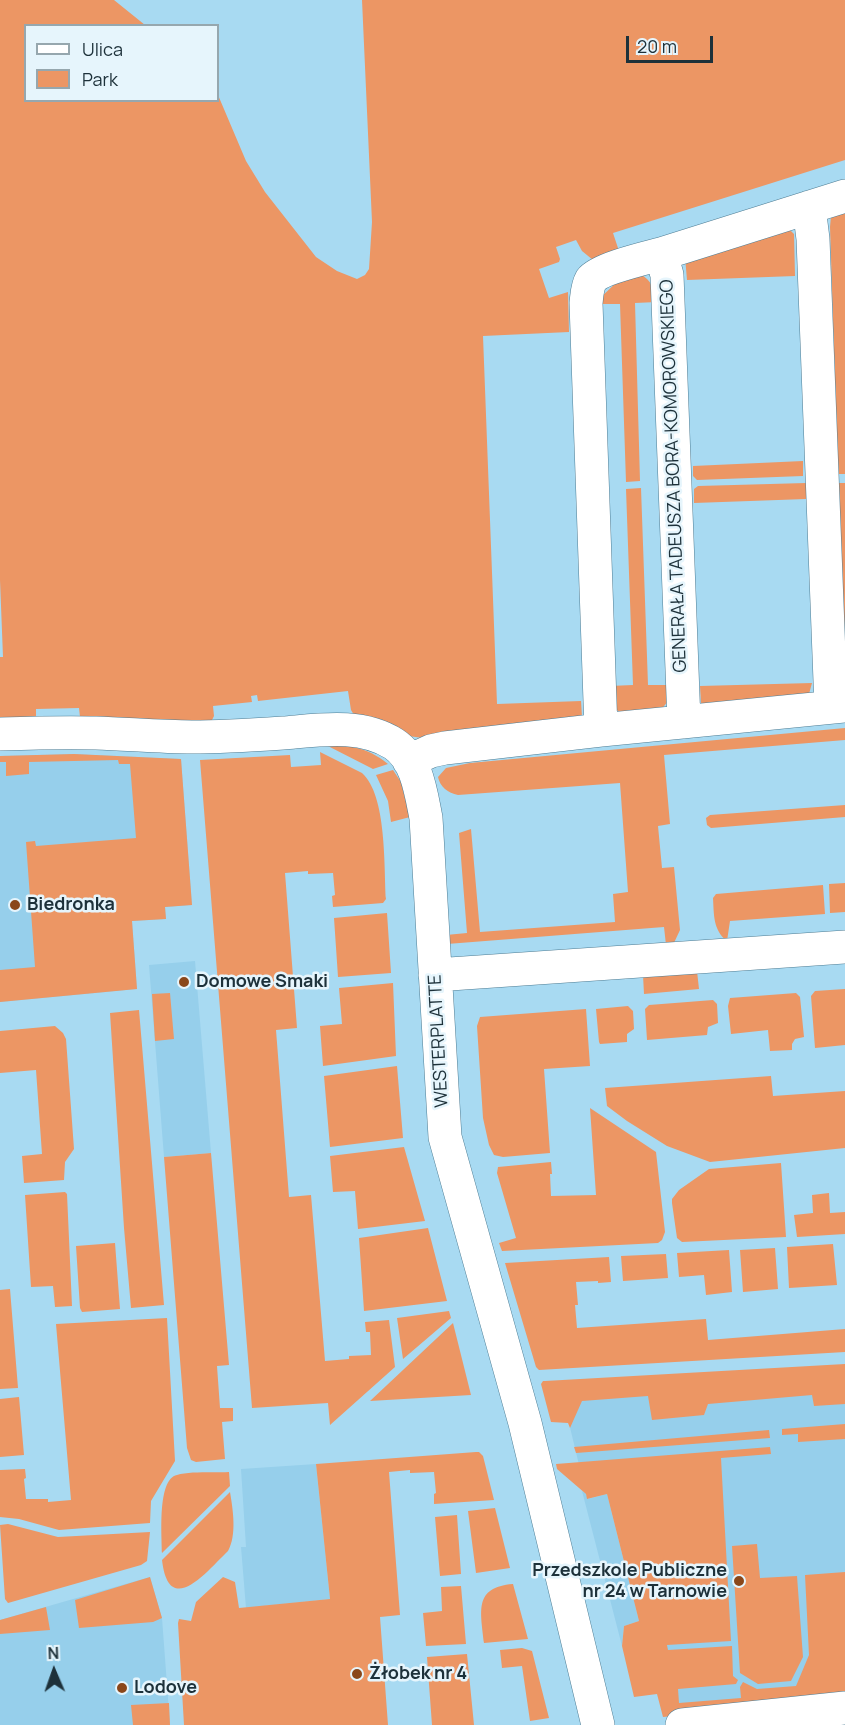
<!DOCTYPE html>
<meta charset="utf-8">
<style>
body{margin:0}
#map{position:relative;width:845px;height:1725px;overflow:hidden;background:#a8daf2;font-family:Manrope,sans-serif}
canvas{display:block}
.legend{position:absolute;left:24px;top:24px;width:195px;height:78px;box-sizing:border-box;background:#e6f5fc;border:2px solid #96a7ae;margin:0;padding:8px 10px;list-style:none;font-size:18px;color:#1d313a}
.legend li{display:flex;align-items:center;gap:12px;height:30px}
.legend b{width:30px;border:2px solid #96a7ae}
.north{position:absolute;left:24px;top:1641px;width:60px;height:60px;-webkit-text-stroke:4px #e6f5fc;paint-order:stroke;rotate:358deg;font-size:16px;font-weight:700;line-height:24px;text-align:center;color:#1d313a}
.north::after{content:'';display:block;margin:auto;width:21px;height:27px;background:#1d313a;clip-path:polygon(50% 0,100% 100%,50% 72%,0 100%)}
.scale{position:absolute;left:626px;top:36px;width:87px;height:27px;box-sizing:border-box;border:3px solid #1d313a;border-top:0;padding-left:8px;font-size:18px;line-height:21px;white-space:nowrap;color:#1d313a;-webkit-text-stroke:4px #e6f5fc;paint-order:stroke}
</style>
<div id="map">
<canvas width="845" height="1725"></canvas>
<ul class="legend">
<li><b style="height:8px;background:#fff"></b>Ulica</li>
<li><b style="height:16px;background:#ec9664"></b>Park</li>
</ul>
<div class="north">N</div>
<div class="scale">20 m</div>
</div>
<script>
const ctx = document.querySelector('canvas').getContext('2d');
ctx.lineJoin = 'round';
function fill(path, color) { ctx.fillStyle = color; ctx.fill(path, 'evenodd'); }
function strokePath(path, color, width, dash) { ctx.strokeStyle = color; ctx.lineWidth = width; ctx.lineCap = dash ? 'butt' : 'round'; ctx.setLineDash(dash || []); ctx.stroke(path); }
function label(font, color, halo, rows, align = 'center') {
  ctx.font = font + ' Manrope,sans-serif'; ctx.lineWidth = 5; ctx.setLineDash([]); ctx.textBaseline = 'middle'; ctx.strokeStyle = halo; ctx.fillStyle = color; for (const [text, x, y, turn = 0] of rows) {
    ctx.save(); ctx.translate(x, y); ctx.rotate((+turn || 0) * Math.PI / 180); ctx.textAlign = isNaN(turn) ? turn : align; if (halo) ctx.strokeText(text, 0, 0); ctx.fillText(text, 0, 0); ctx.restore();
  }
}
const built = new Path2D(`
 M74,754L181,759L192,905L165,907L166,919L132,921L137,989L0,1002V756Z
 M195,961L211,1153L164,1157L149,965Z
 M845,1383V1693L680,1710L603,1467L580,1469L567,1415L578,1394Z
 M316,1464L330,1599L246,1608L241,1547H246L241,1469Z
 M582,1491L586,1494L588,1499L607,1494L639,1621L624,1626L622,1646Z
 M150,1577L162,1618L170,1725H0V1620Z`);
const green = new Path2D(`
 M0,0H114L145,25L26,26V100H218V95L246,161L265,192L316,257L337,271L357,279L365,275L369,269L372,222L362,0H845V160L613,233L620,254L593,260L582,251L576,240L556,247L560,259L559,262L539,269L549,298L568,292L569,332L483,336L497,704L581,701L582,717L423,738L401,735L354,715L351,710L348,691L258,701L257,695L251,696L252,702L213,706L214,716L211,722L80,717L79,708L36,709V718H0V657H3L0,580Z
 M845,207V474H838L830,227L831,216Z
 M788,228L794,234L795,276L687,280L685,257Z
 M640,274C652,280 654,290 657,302L635,303L640,481L626,482L620,304H597L598,300L620,279Z
 M803,461V476L697,480L693,476V466Z
 M806,483V499L694,503V489L698,486Z
 M838,483H845V672Z
 M641,488L648,685H671L669,700L660,711L621,714L613,706L610,686L633,685L626,489Z
 M812,683L809,694L709,707L701,703L700,686Z
 M845,728V740L664,755L670,824L658,826L662,868L674,867L680,930L673,945H666L664,927L447,944L446,935L467,933L459,833L471,829L480,932L615,922L613,894L628,892L620,783L458,795C448,793 440,787 438,777L446,768L470,763Z
 M322,743C349,746 366,746 388,764L373,769Z
 M320,752L362,773C387,795 384,867 386,899L383,903L333,907L332,896L335,895L333,873L308,874V871L285,873L297,1028L276,1030L289,1197L311,1195L325,1361L349,1359V1356L371,1355L370,1332H366L365,1322L389,1320L395,1367L330,1425L328,1403L252,1408L200,760L290,755L291,767L321,765Z
 M74,754L181,759L192,905L165,907L166,919L132,921L137,989L0,1002V970L35,967L26,842L35,841L36,846L136,838L130,764H119L118,760L29,762V774L6,776V762H0V756Z
 M393,770L401,782L410,817L391,822L388,801L376,775Z
 M845,805V817L711,828L707,825L706,818L710,815Z
 M845,883V912L830,913L829,884Z
 M823,885L825,914L730,921L727,941C713,930 714,915 713,898L716,894Z
 M387,913L391,973L338,977L334,918Z
 M697,971L699,989L644,994L643,975Z
 M393,983L396,1056L323,1066L320,1026L342,1024L339,988Z
 M845,989V1045L815,1048L811,996L815,991Z
 M170,993L174,1039L155,1041L152,994Z
 M796,993L800,997L804,1037L795,1039L792,1044V1050L770,1051L768,1030L731,1034L728,1006L730,998Z
 M713,1000L717,1004L718,1023L708,1027L707,1035L647,1040L645,1009L649,1005Z
 M628,1006L633,1011L634,1029L627,1034V1042L600,1044L599,1042L596,1009Z
 M586,1009L590,1066L544,1069L550,1153L503,1157L494,1155L489,1145L483,1118L477,1026L480,1017Z
 M139,1010L164,1305L131,1308L124,1228L110,1013Z
 M55,1026L63,1033L66,1039L74,1149L65,1162L64,1180L24,1183L22,1156L42,1154L36,1070L0,1073V1031Z
 M397,1066L403,1138L330,1147L324,1076Z
 M771,1076L773,1096L845,1091V1148L710,1162L667,1146L627,1121L607,1106L605,1088Z
 M590,1108L656,1152L665,1232L662,1240L658,1243L502,1251L499,1243L516,1238L497,1173L498,1167L551,1162L552,1174H550L551,1196L596,1195Z
 M404,1147L425,1221L358,1229L355,1191L333,1192L330,1156Z
 M211,1153L229,1365L217,1366L220,1408H233V1421L222,1422L225,1459L196,1462L191,1460L187,1448L164,1157Z
 M781,1163L786,1237L682,1242L677,1238L672,1203V1199L679,1190L709,1169Z
 M65,1192L67,1194L72,1306L55,1307L53,1286L31,1287L25,1195Z
 M829,1193L830,1213L845,1212V1234L797,1237L794,1215L813,1213L812,1195Z
 M428,1228L447,1301L364,1311L359,1238Z
 M115,1243L120,1309L82,1312L80,1308L76,1246Z
 M833,1244L837,1285L789,1288L787,1247Z
 M775,1248L778,1289L743,1292L740,1250Z
 M729,1250L732,1292L706,1295L704,1275L679,1277L677,1253Z
 M666,1254L668,1278L623,1281L621,1256Z
 M609,1257L611,1282L598,1283V1281L576,1282L578,1305H575L577,1328L706,1319L708,1340L845,1329V1352L539,1370L536,1367L505,1263Z
 M10,1289L18,1388L0,1389V1290Z
 M449,1311L451,1318L403,1359L397,1318Z
 M167,1318L175,1461L151,1501L150,1523L59,1530L19,1519L0,1517V1470L25,1469L26,1478L24,1479L26,1499H48V1502L71,1500L56,1324Z
 M453,1323L471,1395L370,1401Z
 M845,1364V1404L814,1406L812,1395L708,1404L704,1415L652,1420L648,1396L582,1401L570,1428L568,1423L551,1422L541,1384L543,1381H545Z
 M19,1397L24,1455L0,1457V1399Z
 M845,1424V1439L798,1442V1434L782,1435V1429Z
 M769,1430L770,1438L576,1453L574,1447Z
 M770,1447L771,1454L721,1458L731,1641L667,1645L668,1650L732,1646L733,1676L738,1680L736,1684L678,1689L679,1703L741,1698L740,1687L743,1682L757,1689L796,1686L809,1655L805,1575L845,1572V1699L663,1717L657,1694L634,1697L622,1646L624,1626L639,1621L607,1494L587,1499L586,1494L557,1469L556,1464Z
 M476,1452H479L483,1456L494,1500L434,1504V1494L436,1493L434,1472L410,1473V1470L389,1472L400,1615L380,1617L388,1725H184L178,1623L179,1619L191,1621L196,1602L223,1577L235,1582L239,1608L330,1599L316,1464Z
 M229,1472L230,1486L162,1553C162,1536 157,1479 177,1475C190,1471 214,1473 229,1472Z
 M230,1492C233,1510 237,1535 228,1551C208,1570 169,1620 162,1560Z
 M495,1508L510,1568L476,1573L468,1511Z
 M457,1515L461,1574L440,1576L435,1517Z
 M8,1524L58,1537L150,1532L147,1561L141,1565L8,1603L5,1599L0,1525Z
 M757,1544L760,1578L797,1576L803,1657L791,1681L758,1684L740,1673L732,1546Z
 M150,1577L162,1618L153,1622L79,1628L75,1600Z
 M513,1584L528,1639L484,1643C481,1612 473,1587 513,1584Z
 M461,1586L466,1644L426,1646L423,1613L442,1611L441,1587Z
 M46,1607L50,1630L0,1634V1620Z
 M522,1648L532,1651L549,1718L530,1721L522,1666L502,1668L500,1650Z
 M467,1654L474,1725H432L427,1657Z
 M169,1703L170,1725H133L131,1705Z`);
const minor = new Path2D(`
 M809,207L813,239L831,707
 M661,254L845,196
 M601,730L586,303C587,295 587,287 591,280C599,269 646,258 661,254L667,275L684,722
 M0,734C32,733 64,732 96,733C128,734 160,737 192,737C222,737 253,735 283,733C320,730 361,723 394,744C417,759 421,793 426,818L445,1137L525,1423L598,1725
 M409,761L431,751L445,748L601,730L845,706
 M435,975L845,947
 M682,1725L845,1708`);
const markers = [
 [15,905,6,"#8a471a"],
 [184,982,6,"#8a471a"],
 [739,1581,6,"#8a471a"],
 [357,1674,6,"#8a471a"],
 [122,1688,6,"#8a471a"]
];
const streetNames = [
 ["GENERAŁA TADEUSZA BORA-KOMOROWSKIEGO",674,476,-92],
 ["WESTERPLATTE",439,1041,-93]
];
const poiNames = [
 ["Biedronka",27,905],
 ["Domowe Smaki",196,982],
 ["Przedszkole Publiczne",727,1571,"right"],
 ["nr 24 w Tarnowie",727,1592,"right"],
 ["Żłobek nr 4",369,1674],
 ["Lodove",134,1688]
];
fill(built, '#96cfeb');
fill(green, '#ec9664');
strokePath(minor, '#4d7c93', 34);
strokePath(minor, '#fff', 33);
for (const [x, y, r, color] of markers) { const dot = new Path2D(); dot.arc(x, y, r, 0, 2 * Math.PI); ctx.fillStyle = color; ctx.fill(dot); strokePath(dot, '#e6f5fc', 2); }
label('18px', '#1d313a', '#e6f5fc', streetNames);
label('bold 18px', '#1d313a', '#e6f5fc', poiNames, 'left');
</script>
